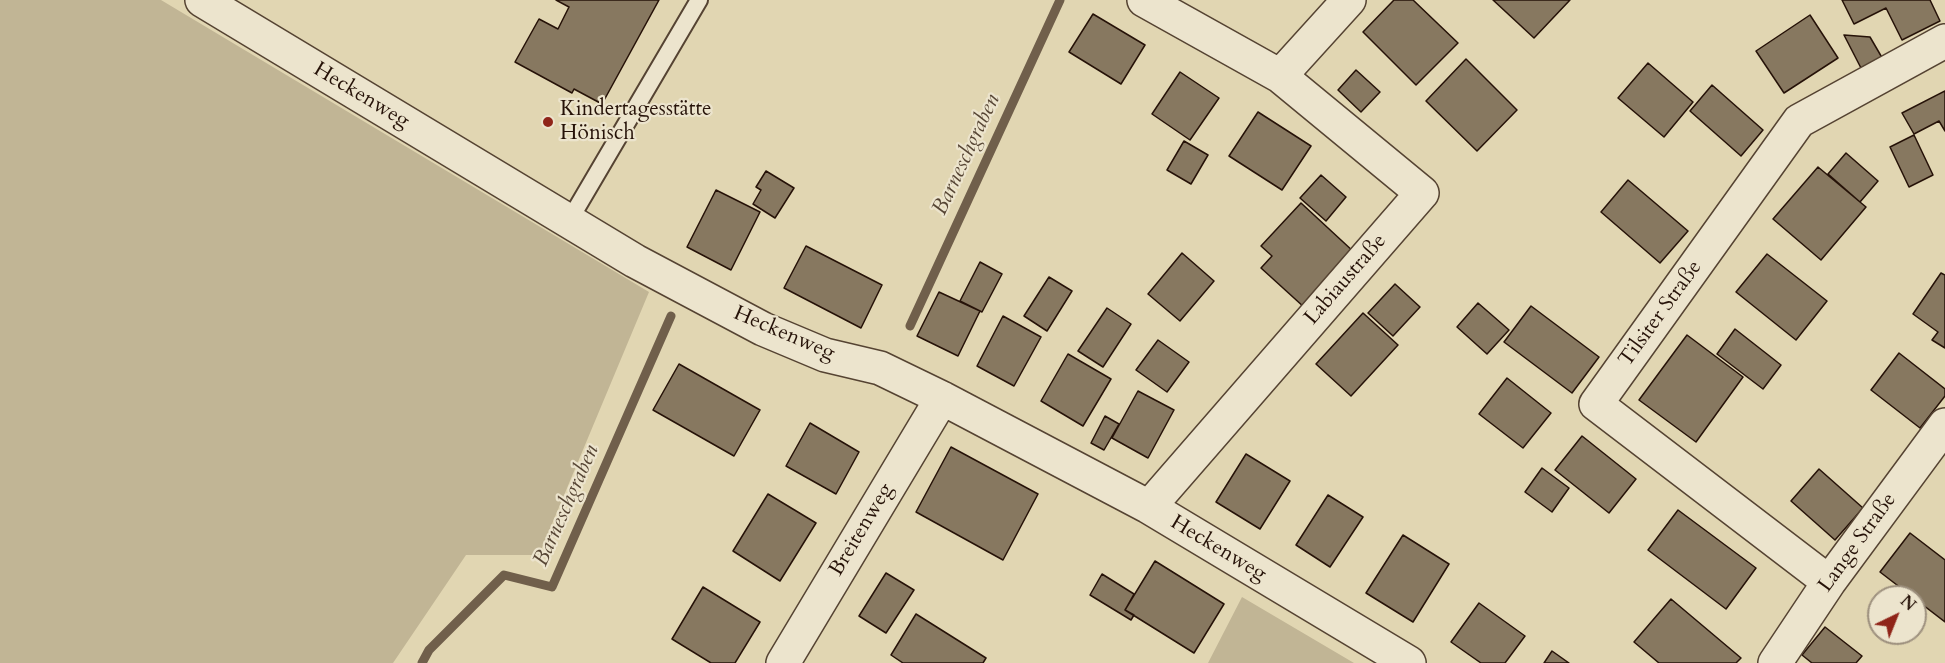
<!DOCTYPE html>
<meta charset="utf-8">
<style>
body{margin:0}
#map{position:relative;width:1945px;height:663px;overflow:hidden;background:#e1d6b2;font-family:Cardo,serif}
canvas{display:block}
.north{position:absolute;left:1867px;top:585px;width:60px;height:60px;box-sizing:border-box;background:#ece4cd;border:2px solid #9d907e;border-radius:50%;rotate:43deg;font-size:16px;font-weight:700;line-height:24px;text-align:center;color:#261208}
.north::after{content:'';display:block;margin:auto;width:21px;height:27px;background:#8f2418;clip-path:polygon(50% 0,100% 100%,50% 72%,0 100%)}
</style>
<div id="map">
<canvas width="1945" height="663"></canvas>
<div class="north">N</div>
</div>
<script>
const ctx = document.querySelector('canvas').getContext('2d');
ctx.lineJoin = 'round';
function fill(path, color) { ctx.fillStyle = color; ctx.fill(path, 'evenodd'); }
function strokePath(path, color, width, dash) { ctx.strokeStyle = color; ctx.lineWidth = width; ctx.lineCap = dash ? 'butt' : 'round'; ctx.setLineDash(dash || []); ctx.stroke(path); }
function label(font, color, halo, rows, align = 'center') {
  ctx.font = font + ' Cardo,serif'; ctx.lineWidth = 4.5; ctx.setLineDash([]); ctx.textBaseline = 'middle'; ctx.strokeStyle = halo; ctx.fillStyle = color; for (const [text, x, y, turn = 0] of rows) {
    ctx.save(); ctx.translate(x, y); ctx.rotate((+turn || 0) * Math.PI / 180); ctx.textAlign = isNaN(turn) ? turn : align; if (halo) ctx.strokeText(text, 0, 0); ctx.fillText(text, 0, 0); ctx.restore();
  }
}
const green = new Path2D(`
 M0,0H161L649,292L539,555H466L393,663H0Z
 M1242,597L1354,663H1208Z`);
const stream = new Path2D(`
 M910,326L1060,0
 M422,663L429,650L504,575L552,587L671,316`);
const building = new Path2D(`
 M556,0H659L602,104L574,89L572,93L515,62L539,19L558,29L569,7Z
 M1394,0H1413L1458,43L1416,85L1363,32Z
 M1493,0H1570L1534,38Z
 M1842,0H1930L1940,21L1902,40L1886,8L1854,24Z
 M1093,14L1145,45L1121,84L1069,52Z
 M1810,15L1838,58L1784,93L1756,51Z
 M1844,35L1870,37L1884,61L1862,70Z
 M1466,59L1517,110L1477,151L1426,101Z
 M1648,63L1693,102L1664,137L1618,98Z
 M1356,70L1380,92L1361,112L1338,90Z
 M1180,72L1219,98L1190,140L1152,114Z
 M1712,85L1763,130L1741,156L1690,111Z
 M1945,91V131L1939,121L1914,134L1902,113Z
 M1258,112L1311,146L1282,190L1229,156Z
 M1914,135L1933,175L1909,187L1890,147Z
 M1184,141L1208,155L1191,184L1167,170Z
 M1846,153L1878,181L1860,202L1828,174Z
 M1818,167L1866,207L1821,260L1773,219Z
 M766,171L794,188L775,218L753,204L761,190L756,187Z
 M1321,175L1346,197L1326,221L1300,198Z
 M1628,180L1688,231L1660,263L1601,212Z
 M716,190L760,212L731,270L687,247Z
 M1301,203L1355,253L1305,308L1261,268L1272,256L1261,246Z
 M806,246L882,285L861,328L784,288Z
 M1182,253L1214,281L1180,321L1148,294Z
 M1767,254L1827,301L1796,340L1736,292Z
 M980,262L1002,274L982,312L960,301Z
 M1941,273L1945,275V348L1932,340L1938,332L1913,314Z
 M1049,277L1072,291L1047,331L1024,316Z
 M1395,284L1420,307L1393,336L1368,313Z
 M939,292L980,311L958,356L917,336Z
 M1478,303L1509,330L1487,354L1457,327Z
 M1531,306L1599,357L1572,393L1504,342Z
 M1107,308L1131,324L1103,367L1078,351Z
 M1363,313L1398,345L1351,396L1316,364Z
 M1003,316L1041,337L1014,386L977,366Z
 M1735,329L1781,365L1763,389L1717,354Z
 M1687,335L1743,377L1696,442L1639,400Z
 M1158,340L1189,362L1167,392L1136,370Z
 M1899,353L1945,389V396L1920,428L1871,390Z
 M1068,354L1111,379L1083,426L1041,401Z
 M679,364L760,410L734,456L653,410Z
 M1507,378L1551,413L1523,448L1479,414Z
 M1138,391L1174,410L1148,458L1112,438Z
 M1105,416L1119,424L1104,450L1091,443Z
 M810,423L859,452L836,494L786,466Z
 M1582,436L1636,479L1609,513L1555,470Z
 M951,447L1038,494L1003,560L916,512Z
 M1246,454L1290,481L1260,529L1216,502Z
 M1542,468L1569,488L1552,512L1525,492Z
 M1819,469L1863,508L1835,540L1791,501Z
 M768,494L816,523L780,581L733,551Z
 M1328,495L1363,517L1330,567L1296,545Z
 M1678,510L1756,568L1726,609L1648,550Z
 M1910,533L1945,560V622L1880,572Z
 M1403,535L1449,564L1413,622L1366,593Z
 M1155,561L1224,604L1194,653L1125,610Z
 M886,573L914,590L886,633L859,616Z
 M1102,574L1134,594L1125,610L1134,615L1131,620L1090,595Z
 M703,587L760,622L735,663H711L672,639Z
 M1671,599L1741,658L1736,663H1659L1634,642Z
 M1479,603L1525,636L1505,663H1481L1451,642Z
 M916,614L986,658L983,663H903L891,655Z
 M1825,627L1862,656L1856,663H1812L1802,655Z
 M1552,651L1569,663H1544Z`);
const service = new Path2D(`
 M569,221L699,0`);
const minor = new Path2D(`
 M202,0L635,261L763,329L825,355L880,368L942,398L1149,507L1409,663
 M1144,0L1280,76L1422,193L1149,507
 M1280,76L1349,0
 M1829,582L1596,404L1799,121L1945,41
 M783,663L942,398
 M1775,663L1829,582L1945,425`);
const markers = [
 [548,122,6,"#8f2418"]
];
const streetNames = [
 ["Heckenweg",361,96,31],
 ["Labiaustraße",1346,280,-49],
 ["Tilsiter Straße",1661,314,-54],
 ["Heckenweg",784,334,23],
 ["Breitenweg",862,530,-59],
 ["Lange Straße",1858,543,-54],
 ["Heckenweg",1218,549,31]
];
const poiNames = [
 ["Kindertagesstätte",560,110],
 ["Hönisch",560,134]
];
const waterNames = [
 ["Barneschgraben",967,155,-65],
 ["Barneschgraben",567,506,-66]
];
fill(green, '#c1b595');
strokePath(stream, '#705f4b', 9);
fill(building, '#877860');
strokePath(building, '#261208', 1.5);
strokePath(service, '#554332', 20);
strokePath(minor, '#554332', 36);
strokePath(service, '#ece4cd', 16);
strokePath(minor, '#ece4cd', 33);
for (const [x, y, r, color] of markers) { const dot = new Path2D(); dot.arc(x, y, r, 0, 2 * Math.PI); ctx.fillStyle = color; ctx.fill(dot); strokePath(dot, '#ece4cd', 2); }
label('21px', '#261208', '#ece4cd', streetNames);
label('21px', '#261208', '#ece4cd', poiNames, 'left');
label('italic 22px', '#574635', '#ece4cd', waterNames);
</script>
